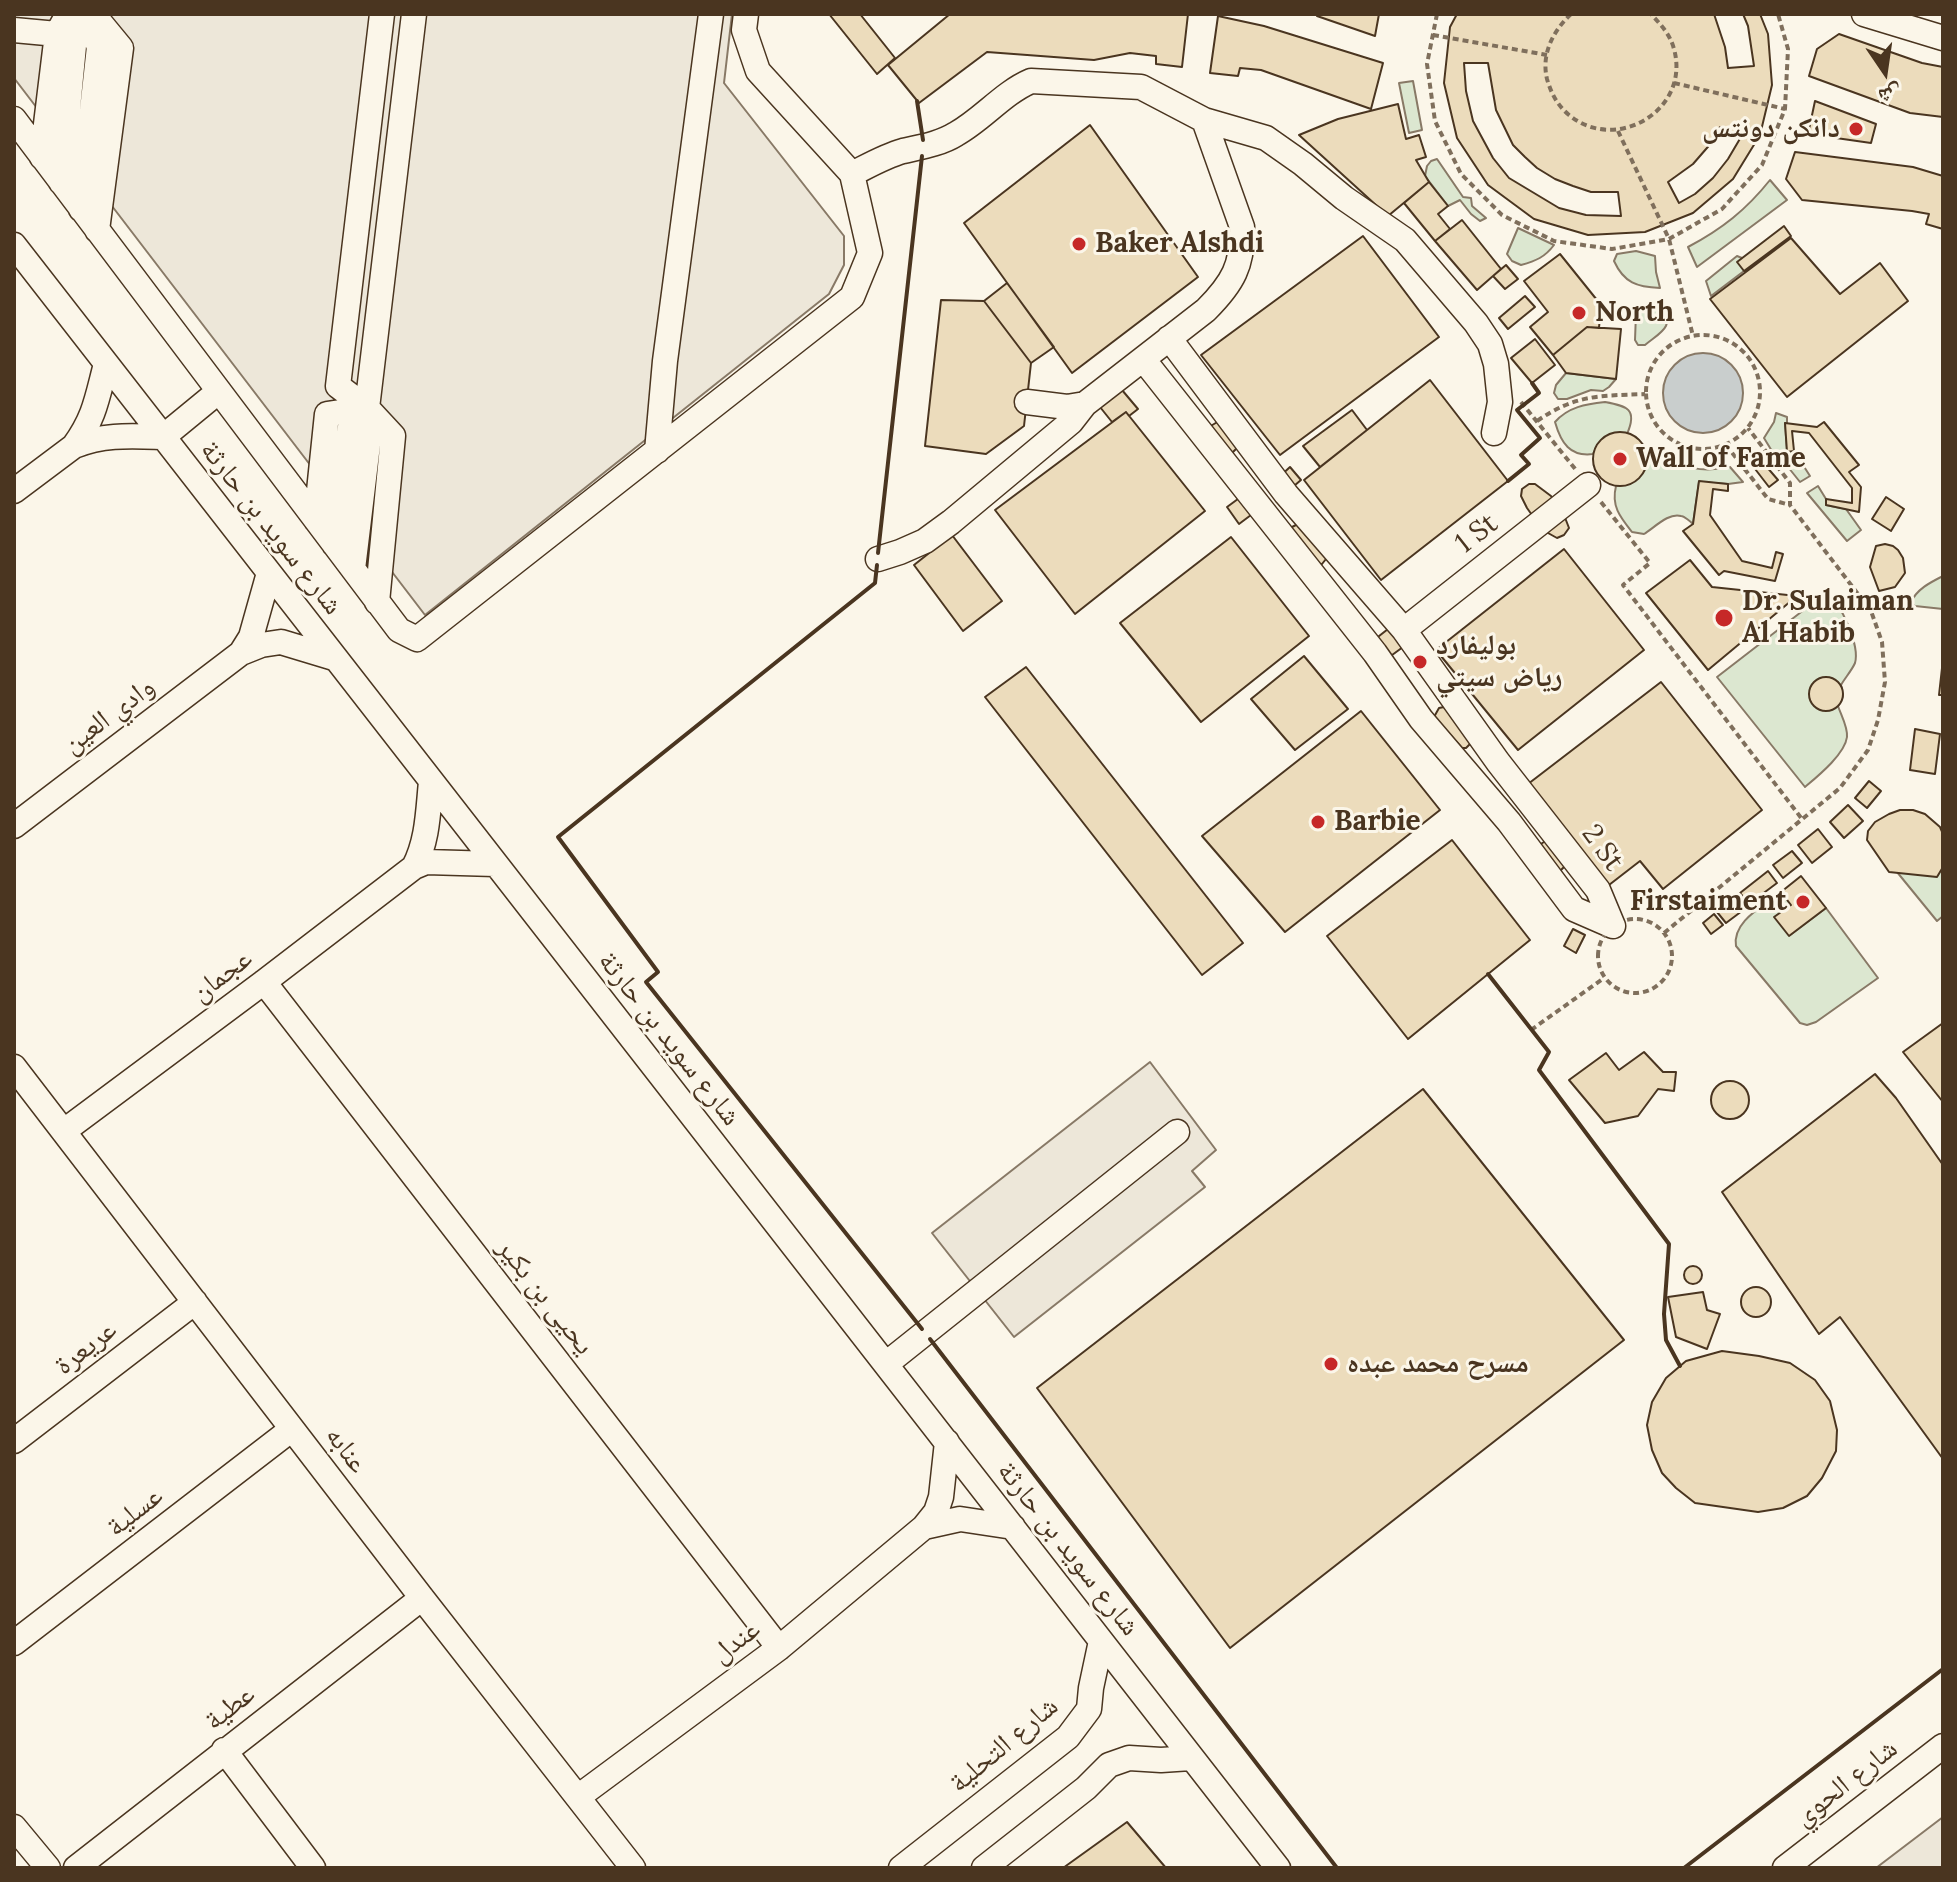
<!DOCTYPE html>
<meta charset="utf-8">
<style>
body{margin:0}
#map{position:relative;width:1957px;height:1882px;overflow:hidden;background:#fbf6e9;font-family:Lora,"Noto Naskh Arabic",serif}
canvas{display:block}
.frame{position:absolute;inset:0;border:16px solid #4a3520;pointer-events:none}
.north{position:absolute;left:1845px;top:32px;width:80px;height:80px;-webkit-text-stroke:6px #fbf6e9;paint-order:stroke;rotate:167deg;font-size:22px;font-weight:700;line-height:32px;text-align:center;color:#4a3520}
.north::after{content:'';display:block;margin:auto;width:28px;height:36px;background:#4a3520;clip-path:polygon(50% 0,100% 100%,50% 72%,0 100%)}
</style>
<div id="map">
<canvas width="1957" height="1882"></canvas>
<div class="frame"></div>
<div class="north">ش</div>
</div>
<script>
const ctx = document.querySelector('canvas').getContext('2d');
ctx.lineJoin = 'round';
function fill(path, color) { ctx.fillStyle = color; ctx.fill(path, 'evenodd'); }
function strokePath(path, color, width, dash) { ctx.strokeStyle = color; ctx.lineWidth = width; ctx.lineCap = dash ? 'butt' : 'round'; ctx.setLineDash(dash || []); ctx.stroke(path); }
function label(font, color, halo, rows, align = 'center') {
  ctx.font = font + ' Lora,"Noto Naskh Arabic",serif'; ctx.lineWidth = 6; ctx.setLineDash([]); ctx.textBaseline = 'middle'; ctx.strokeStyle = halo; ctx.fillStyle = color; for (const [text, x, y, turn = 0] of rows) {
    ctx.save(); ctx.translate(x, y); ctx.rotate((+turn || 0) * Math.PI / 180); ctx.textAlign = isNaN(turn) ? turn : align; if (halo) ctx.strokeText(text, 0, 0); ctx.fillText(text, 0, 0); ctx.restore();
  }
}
const green = new Path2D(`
 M1413,81L1422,130L1409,133L1399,83Z
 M1437,159L1463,197L1471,198L1472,206L1486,218L1480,221L1471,214L1460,200L1448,206L1425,176L1427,166L1431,161Z
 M1770,180L1787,200L1697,267L1688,247C1722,229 1746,210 1770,180Z
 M1518,228L1554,245C1545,257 1536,261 1521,265L1512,261L1507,254Z
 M1636,251L1655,256L1656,272L1660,288C1637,287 1624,283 1614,261L1617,254Z
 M1737,256L1742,258L1744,271L1711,296L1706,281Z
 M1665,304C1673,329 1662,331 1645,345H1638L1635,340L1636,313Z
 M1566,373L1616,379L1609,387L1603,391L1591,390L1567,399H1558L1554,393L1556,385Z
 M1605,402C1627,406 1638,409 1627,434C1610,432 1600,438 1593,454C1570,457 1561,443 1555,422C1568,407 1586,404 1605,402Z
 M1776,413L1787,417V423H1785L1787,451H1794L1810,476L1800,482L1784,462L1778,461L1764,438L1774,422Z
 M1658,455C1684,468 1701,473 1730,467L1743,482L1728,484L1699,482L1693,524C1691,522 1684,516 1681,516C1669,512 1654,528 1644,534L1632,532C1620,517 1611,506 1616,486C1635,485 1645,475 1646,457Z
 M1818,486L1826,499V505L1846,509L1861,530L1847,541L1807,493Z
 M1943,576V609L1915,606L1911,603C1915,590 1931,582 1943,576Z
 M1827,592C1841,604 1860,645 1855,663C1852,670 1845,678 1841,685L1843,696L1838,706C1841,715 1848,727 1847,737C1845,754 1818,776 1805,787L1717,677Z
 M1943,867V916L1937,921L1897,872Z
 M1781,892L1791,905L1775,917L1790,935L1826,908L1878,978L1816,1022L1807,1025L1800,1023L1736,946C1732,921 1764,906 1781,892Z`);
const parking = new Path2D(`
 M14,14H732L724,83L844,236V265L829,294L425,615L14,78Z
 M1150,1062L1216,1150L1192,1171L1205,1187L1014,1337L932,1233Z
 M1943,1817V1868H1876Z`);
const water = new Path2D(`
 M1663 393a40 40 0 1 1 80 0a40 40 0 1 1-80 0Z`);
const building = new Path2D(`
 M829,14H860L895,58L877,74Z
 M950,14H1188L1182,67L1156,64V56L1130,53L1094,60L987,52L919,103L888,65Z
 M1318,14H1379L1375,36L1317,16Z
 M1457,14H1760L1768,34L1772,85L1760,135L1733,179L1693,213L1645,232L1588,235L1534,219L1488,185L1457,138L1444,83L1450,27Z
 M1714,14H1743L1748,26L1754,66L1728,68L1725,47Z
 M1218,16L1264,26L1383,63L1371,109L1261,70L1240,68L1238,76L1210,73Z
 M1839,34L1922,63L1943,67V117L1910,113L1809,76L1817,49Z
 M1464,63H1488L1496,110L1513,145L1525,157L1537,168L1555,179L1573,186L1591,192H1618L1621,216L1586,215L1559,208L1509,178L1493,158L1473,121L1466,91Z
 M1815,101L1876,124L1871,143L1808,134Z
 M1398,104L1406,139L1419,135L1426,157L1416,160L1429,182L1388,216L1299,135L1338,119Z
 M1090,125L1198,277L1072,373L964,223Z
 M1720,127L1741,137L1728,159L1713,178L1695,194L1679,203L1668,182L1693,164L1713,141Z
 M1795,152L1913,167L1943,176V229L1926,224L1929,214L1912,211L1802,200L1786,179Z
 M1429,182L1448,206L1438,214L1450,229L1435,241L1404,203Z
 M1462,220L1501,269L1477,290L1435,241Z
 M1784,226L1791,236L1744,271L1737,262Z
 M1363,236L1439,337L1280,455L1201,355Z
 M1791,238L1840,294L1880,263L1908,301L1787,397L1710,299Z
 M1560,254L1601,305L1599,328L1587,327L1553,355L1530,327L1548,312L1524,281Z
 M1506,265L1518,279L1505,289L1493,276Z
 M1007,283L1054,347L1031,363L984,301Z
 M1525,296L1535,307L1508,329L1499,318Z
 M941,300L984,301L1031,363L1024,426L986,454L925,446Z
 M1587,327L1621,329L1616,379L1566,373L1553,355Z
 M1535,339L1555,365L1532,383L1511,358Z
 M1430,380L1508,481L1381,580L1304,480Z
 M1122,390L1138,409L1129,416L1126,412L1112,422L1100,407Z
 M1352,410L1367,430L1320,467L1303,446Z
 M1126,412L1205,511L1075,614L995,510Z
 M1219,421L1237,448L1233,452L1229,453L1209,427Z
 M1824,422L1859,465L1849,472L1861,487L1859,512L1826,505V499L1852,503V488L1809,433L1792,431L1794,451L1787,452L1785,423L1817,427Z
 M1593 459a27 27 0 1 1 54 0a27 27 0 1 1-54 0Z
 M1760,459L1778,480L1769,487L1752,465Z
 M1290,467L1301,480L1288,491L1278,478Z
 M1699,481L1728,484V491L1713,489L1710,515L1742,561L1772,568L1776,552L1783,554L1775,581L1724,571L1719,575L1683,531L1693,524Z
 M1529,484H1535L1551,496L1564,515L1569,528L1564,535L1557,538L1548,533L1539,525L1527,508L1521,496L1522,489Z
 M1242,496L1255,512L1239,524L1227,507Z
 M1886,497L1904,509L1891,531L1872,519Z
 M1298,524L1326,553V559L1322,564L1318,566L1290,528Z
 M952,535L1002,601L963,631L914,565Z
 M1231,537L1309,636L1201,722L1120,623Z
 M1885,544L1893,546L1898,550L1903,558L1905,573L1895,587L1879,591L1870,567L1876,546Z
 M1564,549L1644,650L1518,750L1436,650Z
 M1690,560L1712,587L1797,596L1708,670L1646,593Z
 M1388,629L1403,647L1388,658L1374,640Z
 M1304,656L1348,709L1295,750L1251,699Z
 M1943,659V695H1939Z
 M1026,667L1243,943L1202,975L985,697Z
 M1809 694a17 17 0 1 1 34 0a17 17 0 1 1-34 0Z
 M1661,682L1762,810L1663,889L1640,861L1609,885L1528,784Z
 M1444,707L1450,709L1471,738L1470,744L1466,748H1462L1434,717L1439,708Z
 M1361,711L1440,810L1285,932L1202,836Z
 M1915,729L1940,734L1935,774L1910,770Z
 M1869,781L1881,791L1867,808L1855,798Z
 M1848,805L1863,821L1844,838L1830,822Z
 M1900,810H1913L1925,814L1940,827L1943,834V867L1937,877L1889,872L1867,840L1868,831L1875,822L1889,814Z
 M1818,829L1832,847L1812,863L1798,845Z
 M1452,840L1530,940L1408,1039L1327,936Z
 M1550,841L1565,866L1561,870L1556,871L1539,845L1544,842Z
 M1792,851L1802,863L1783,878L1773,865Z
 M1768,871L1777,883L1749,904L1740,893Z
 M1801,876L1826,908L1789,936L1774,917L1791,905L1781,892Z
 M1733,899L1742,911L1726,923L1717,912Z
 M1714,914L1723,925L1711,934L1703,923Z
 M1573,929L1585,935L1576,953L1564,946Z
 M1943,1023V1102L1903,1052Z
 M1644,1052L1663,1072H1676L1674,1091L1658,1089L1638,1116L1605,1123L1569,1080L1606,1053L1619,1070Z
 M1875,1074L1896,1098L1943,1165V1459L1840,1317L1819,1334L1722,1192Z
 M1711 1100a19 19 0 1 1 38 0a19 19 0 1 1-38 0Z
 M1423,1089L1624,1340L1230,1648L1037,1388Z
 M1684 1275a9 9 0 1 1 18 0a9 9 0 1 1-18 0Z
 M1741 1302a15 15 0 1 1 30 0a15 15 0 1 1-30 0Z
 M1703,1292L1707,1310L1720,1314L1707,1349L1676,1337L1668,1297Z
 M1722,1351L1759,1356L1790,1363L1815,1380L1830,1401L1837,1430L1836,1451L1822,1478L1807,1496L1783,1508L1758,1512L1695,1503L1676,1488L1662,1473L1652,1450L1647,1425L1652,1402L1666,1378L1686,1361Z
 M1127,1822L1166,1868H1063Z`);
const path = new Path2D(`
 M1437,14L1427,64L1435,121L1461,174L1502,215L1554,241L1612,249L1669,239L1722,209L1762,165L1785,109L1788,49L1778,14
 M1571,14C1553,31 1541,54 1547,79C1551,93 1557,105 1569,115C1616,154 1691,110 1674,49C1670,34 1661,25 1651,14
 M1433,35L1547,55
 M1674,83L1785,109
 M1618,131L1669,239L1693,336
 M1646 392a57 57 0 1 1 114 0a57 57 0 1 1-114 0Z
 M1521,402L1576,470
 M1537,421C1576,394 1600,396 1645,394
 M1726,445L1768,499L1790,505
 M1601,502L1650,563L1623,585L1802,819
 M1598 956a37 37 0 1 1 74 0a37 37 0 1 1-74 0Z
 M1664,933L1840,788L1868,750L1878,720L1885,682L1882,642L1871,611L1790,505V483L1748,428
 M1531,1030L1604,978`);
const minor = new Path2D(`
 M93,14L121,48L97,230
 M1864,14L1943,38
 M14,30L57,34
 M14,119L399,630L417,639L852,297L870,253L852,174L758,71L744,30L746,14
 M42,157L57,34L68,14
 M852,174C868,166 885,156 903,151C920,147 940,144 956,134C983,119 1003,93 1031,81L1141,87L1204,120L1266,138L1303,164L1344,198L1405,240L1476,323L1490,344L1496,364L1500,402L1494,433
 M61,182L77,14
 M81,209L99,47L88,19
 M14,245L1278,1868
 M1169,338L1286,494L1404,630L1498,762L1598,890L1613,926
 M1143,359L1375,653L1421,719L1509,822L1574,909L1613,926
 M106,364C97,398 95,417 74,446C105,434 130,436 163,437L219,391
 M1027,402L1067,407L1085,404L1206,310C1233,283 1243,265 1242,227L1204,120
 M657,451L665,361L711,14
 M14,491L74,446
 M316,520L327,414L367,408
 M334,544L350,427L367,408
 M878,559L900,552L925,541L951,522L1071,422L1085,404
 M353,569L370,428L367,408L414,14
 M377,602L393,436L367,408L338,386L382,14
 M1404,630L1588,485
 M241,653L251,637L269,573
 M431,782C428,811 428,840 414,867L426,862L495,864
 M14,826L241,653L261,645L281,642L334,658
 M264,982L779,1648
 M14,1067L422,1598L633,1868
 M64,1131L264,982L414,867
 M886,1364L1177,1132
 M14,1441L195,1302
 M947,1442L941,1497L936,1512L924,1527L960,1519L1013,1527
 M14,1643L292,1429
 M224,1750L313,1868
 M578,1797L779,1648L924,1527
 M14,1827L48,1868
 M76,1868L422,1598
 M901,1868L1068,1737L1089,1709L1091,1688L1101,1641
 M984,1868L1086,1788L1109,1765L1129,1758L1161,1760L1191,1758
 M1785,1868L1943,1746`);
const wall = new Path2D(`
 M917,101L923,140
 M1508,481L1529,464L1521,455L1540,438L1517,410L1539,393L1532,383
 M878,553L922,156
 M877,565L875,583L558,837L658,972L646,982L922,1329
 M1488,974L1549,1052L1539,1070L1669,1244L1664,1314L1666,1340L1680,1366
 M930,1339L1337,1868
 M1684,1868L1943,1669`);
const markers = [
 [1856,129,8,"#c62828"],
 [1079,244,8,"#c62828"],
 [1579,313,8,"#c62828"],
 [1620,459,8,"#c62828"],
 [1724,618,10,"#c62828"],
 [1420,662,8,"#c62828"],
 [1318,822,8,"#c62828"],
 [1803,902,8,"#c62828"],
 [1331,1364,8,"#c62828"]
];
const poiNames = [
 ["دانكن دونتس",1840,129,"right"],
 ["Baker Alshdi",1095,244],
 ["North",1595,313],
 ["Wall of Fame",1636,459],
 ["Dr. Sulaiman",1742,602],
 ["Al Habib",1742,634],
 ["بوليفارد",1436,646],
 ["رياض سيتي",1436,678],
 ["Barbie",1334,822],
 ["Firstaiment",1787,902,"right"],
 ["مسرح محمد عبده",1347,1364]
];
const streetNames = [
 ["شارع سويد بن حارثة",271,528,52],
 ["1 St",1477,534,-38],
 ["وادي العين",109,716,-37],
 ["2 St",1602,848,54],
 ["عجمان",222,976,-37],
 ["شارع سويد بن حارثة",669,1039,52],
 ["يحيى بن بكير",545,1297,52],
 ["عريعرة",86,1348,-38],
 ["عنابه",346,1450,53],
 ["عسلية",135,1512,-38],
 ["شارع سويد بن حارثة",1068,1549,52],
 ["عندل",736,1642,-37],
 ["عطية",230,1708,-38],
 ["شارع التحلية",1004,1745,-40],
 ["شارع الحوي",1846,1783,-38]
];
fill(green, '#dce7d0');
strokePath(green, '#887966', 2);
fill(parking, '#ede7d9');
strokePath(parking, '#887966', 2);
fill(water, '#c9cecd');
strokePath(water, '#887966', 2);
fill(building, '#ecdcbc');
strokePath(building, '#4a3520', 2);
strokePath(minor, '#4a3520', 27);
strokePath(path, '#7f6f5c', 4, [6, 4]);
strokePath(minor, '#fbf6e9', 24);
strokePath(wall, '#4a3520', 4);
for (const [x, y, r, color] of markers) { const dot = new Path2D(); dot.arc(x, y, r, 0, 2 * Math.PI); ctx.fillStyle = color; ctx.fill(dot); strokePath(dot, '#fbf6e9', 3); }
label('bold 28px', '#4a3520', '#fbf6e9', poiNames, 'left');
label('28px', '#4a3520', '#fbf6e9', streetNames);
</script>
